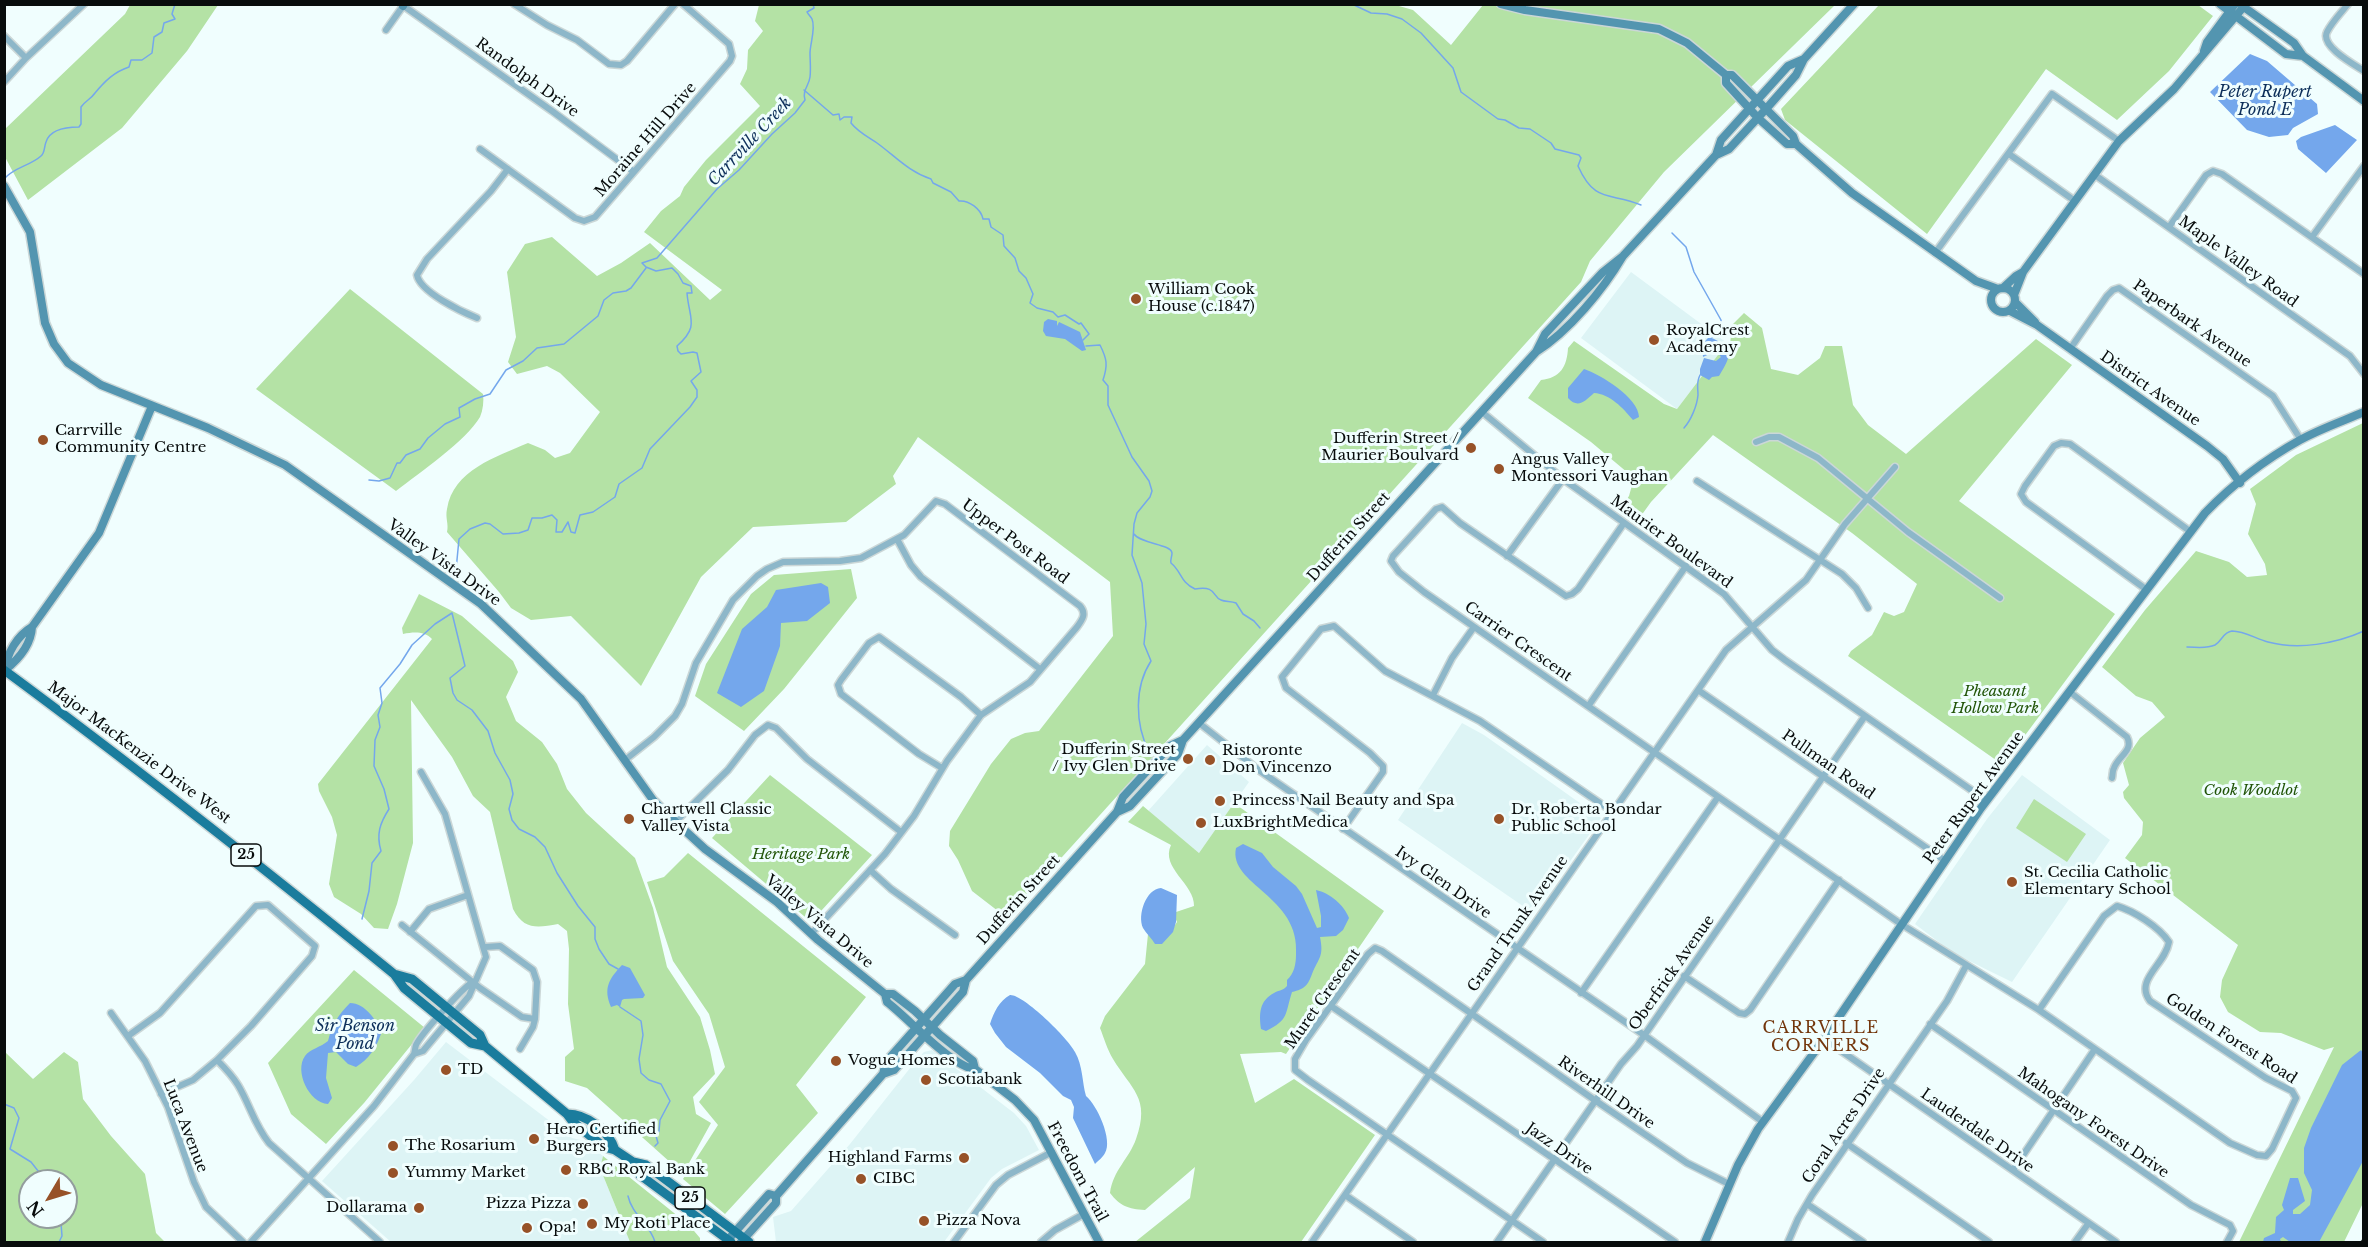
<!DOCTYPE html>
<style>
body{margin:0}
#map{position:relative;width:2368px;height:1247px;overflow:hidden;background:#f0fefe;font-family:"Libre Baskerville",serif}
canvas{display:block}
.frame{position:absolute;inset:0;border:6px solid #080c0c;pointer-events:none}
.north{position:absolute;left:18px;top:1169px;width:60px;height:60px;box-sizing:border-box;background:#f0fefe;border:2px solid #939d9d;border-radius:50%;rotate:232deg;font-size:16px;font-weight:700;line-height:24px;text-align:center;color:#080c0c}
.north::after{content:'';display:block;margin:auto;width:21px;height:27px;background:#975228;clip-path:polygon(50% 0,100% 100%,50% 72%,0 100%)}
</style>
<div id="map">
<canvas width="2368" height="1247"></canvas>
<div class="frame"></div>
<div class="north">N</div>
</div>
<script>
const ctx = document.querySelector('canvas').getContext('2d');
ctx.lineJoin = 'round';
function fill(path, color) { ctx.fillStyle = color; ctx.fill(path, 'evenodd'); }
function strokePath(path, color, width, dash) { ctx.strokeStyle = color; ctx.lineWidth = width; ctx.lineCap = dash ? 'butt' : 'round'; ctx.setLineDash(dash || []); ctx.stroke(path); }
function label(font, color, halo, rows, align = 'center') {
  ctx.font = font + ' "Libre Baskerville",serif'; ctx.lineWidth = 6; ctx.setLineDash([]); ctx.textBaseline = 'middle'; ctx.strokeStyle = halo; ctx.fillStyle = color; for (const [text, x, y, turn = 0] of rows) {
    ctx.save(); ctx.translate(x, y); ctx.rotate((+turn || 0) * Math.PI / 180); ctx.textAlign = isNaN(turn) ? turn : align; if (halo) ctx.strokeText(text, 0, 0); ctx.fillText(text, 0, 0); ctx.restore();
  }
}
const built = new Path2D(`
 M1631,272L1727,343L1677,409L1581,338Z
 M1462,723L1484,735L1601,818L1533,913L1398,820Z
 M1207,745L1249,782L1199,853L1148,811Z
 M2022,775L2110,840L2012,982L1953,953L1915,924L1987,819Z
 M446,1042L572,1138L585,1141L603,1156L600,1168L630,1242H391L322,1181L414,1080Z
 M932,1050L1014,1113L1026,1126L1039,1150L1002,1169L991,1178L944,1242H776L773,1217L791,1211L850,1144L918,1058L924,1052Z`);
const green = new Path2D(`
 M1392,4L1413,10L1451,45L1483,5H1835L1664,172L1590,261L1581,282L1007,918L972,891L958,860L949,846L950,831L991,764L1011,739L1025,733L1039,731L1113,636L1110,582L918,437L893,476L896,484L846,522L753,527L701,577L641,686L571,616L531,620L511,608L499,592L447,532C449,524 445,518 447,509C453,470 496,457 528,443L545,450L555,458L570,453L600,412L560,373L547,366L517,374L508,362L516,337L507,272L525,244L552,237L597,276L621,263L650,243L710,300L722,290L644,232L661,211L680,196L684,187L706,160L760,106L740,84L747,69L748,50L763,31L755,21L759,5Z
 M130,5H218L187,51L122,128L28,200L5,157V129L125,14Z
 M2198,5L2213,16L2169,71L2117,120L2046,69L1927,234L1785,120L1781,109L1879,5Z
 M350,289L483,394C484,401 483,410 480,417C466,441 419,473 396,491L256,389Z
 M1744,313L1762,328L1771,369L1798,375L1820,358L1825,346H1842L1853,405L1868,425L1906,454L2036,339L2072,365L1959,501L2115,614L2003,765L1848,656L1851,651L1872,635L1884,612L1894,616L1904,612L1917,584L1852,533L1713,435L1651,502L1638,520L1621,508L1629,496L1634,478L1591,442L1528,398L1541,380C1560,378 1567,367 1568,348L1574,341L1664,404L1677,409L1727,343L1730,345L1732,325Z
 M2363,423L2364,1201L2344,1242H2239L2334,1047L2324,1050L2281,1033L2260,1032L2228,1012L2220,997L2222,980L2238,945L2125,858L2142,835L2143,822L2124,798L2123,792L2129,785L2123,763L2140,738L2165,717L2152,702L2136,696L2102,667L2145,610L2196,551L2229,562L2247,577L2267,575L2265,564L2248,534L2256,504L2250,489L2296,455Z
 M851,569L857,598L784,689L744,731L695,696L706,664L751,594L774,575Z
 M419,594L462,616L513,661L518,672L506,697L516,721L542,742L557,764L567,789L586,813L635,858L653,908L667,967L700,1017L710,1050L715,1074L693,1097L696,1114L711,1123L689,1163L680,1171L587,1088L565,1081V1057L574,1049L568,1004L569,949L567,931L558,924C537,928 524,930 513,909L490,812L473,796L452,757L411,700L413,843L397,904L388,929L374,928L361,914L334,897L329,884L337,835L332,817L319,791L318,784L432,639C424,631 414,632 403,634L402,628Z
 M770,775L872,855L811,922L712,838Z
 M2034,799L2086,834L2067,862L2016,828Z
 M1234,803L1384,911L1286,1054L1281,1052L1240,1054L1255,1103L1294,1079L1375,1135L1301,1242H1135L1190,1198L1195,1167L1145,1210C1128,1209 1120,1206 1110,1193C1113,1170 1129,1159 1136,1139C1151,1098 1131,1089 1113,1059C1107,1049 1104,1038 1100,1028L1105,1016L1145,964L1148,934L1159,944L1167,937L1177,922L1173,913L1194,906C1195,884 1160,868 1171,845L1128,822L1143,806L1199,853Z
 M688,853L866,997L796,1085L818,1113L725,1214L683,1179L718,1125L699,1102L725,1067L709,1014L673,961L647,882L664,877Z
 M354,970L425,1028L364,1103L326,1144L291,1114L268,1063Z
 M5,1052L33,1079L64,1052L78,1062L83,1099L111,1136L145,1174L156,1233L165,1242H5ZM30,1181H66V1217H30Z
 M603,1156L689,1225L700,1238V1242H630L600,1168Z`);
const water = new Path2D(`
 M2250,54L2267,61L2317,104L2318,114L2293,128L2288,135L2269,137L2247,130L2210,92Z
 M2335,125L2357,140L2326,173L2298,149L2296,141L2301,137Z
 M1048,319L1057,321V326L1059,322L1080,332L1086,350L1082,351L1065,339L1046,336L1043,331L1044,322Z
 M1709,337C1735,347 1732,355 1719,376L1712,377L1709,380L1700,375V369L1704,358L1716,361L1721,357L1716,351L1703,357L1702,344Z
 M1584,369C1600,374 1639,398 1639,417L1633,420C1623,408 1610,394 1594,393C1585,401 1578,409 1568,398V388Z
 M821,583L828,587L830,603L807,621L781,623L780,646L764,691L741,707L717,693L742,629L767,607L776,590Z
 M1243,844L1262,853L1273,867L1296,886L1302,894L1317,928L1321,927V916L1316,890C1330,893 1344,905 1349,918L1343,930L1336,936L1320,937C1324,957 1319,957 1312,974C1308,985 1305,989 1292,992C1285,1014 1289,1020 1266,1031L1261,1029C1259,1014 1259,1001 1274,993C1279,990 1283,991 1287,986V980C1294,974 1296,964 1296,955C1301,896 1228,885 1236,848Z
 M1161,888L1177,895L1176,922L1173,932L1162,944H1155C1152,939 1146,933 1143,928C1137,915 1146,889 1161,888Z
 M622,965L630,968L645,995L643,998L624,999L622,1000L620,1007L617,1005L611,1007C603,988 609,979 622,965Z
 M1010,995C1023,994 1069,1039 1075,1052C1083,1066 1082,1082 1086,1096C1097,1105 1113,1140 1105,1153C1103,1157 1098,1161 1095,1164L1073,1118L1074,1107L1071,1100L1063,1096L1040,1073L1006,1047L995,1033L990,1024C994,1012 999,1001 1010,995Z
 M350,1003C365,1003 378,1021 381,1034C376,1048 369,1059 356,1067L348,1064L336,1052L328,1053L326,1078L332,1098L328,1104C309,1103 294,1071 305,1056C310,1049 321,1047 328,1041C332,1025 338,1015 350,1003Z
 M2361,1050L2364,1054L2363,1161L2319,1242H2290L2283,1237L2280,1239L2281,1242H2263L2264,1238L2275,1233L2276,1217L2284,1210L2282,1205L2290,1178H2298L2305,1201L2293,1210V1214H2300L2310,1205L2312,1190L2304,1173V1148L2311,1128L2342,1065Z`);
const stream = new Path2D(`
 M1352,4L1371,13L1387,14L1402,19L1421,33L1453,68L1461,92L1498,119L1505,120L1519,128L1530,129L1551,143L1555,149L1579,155L1581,158L1578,166C1595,204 1610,192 1641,205
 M804,90L833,115L839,114L840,120L844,117H852L851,123C858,132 868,137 877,143C895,156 909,172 931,179L933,183L951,192L959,201C969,200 981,209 983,219H989L991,227L1003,235L1004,246L1015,258L1019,271L1026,278L1033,294L1030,303L1037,308L1053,312L1058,317L1065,315L1079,324L1081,323L1089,334L1083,340
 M4,179C14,167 30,166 41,156C45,153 44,147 46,142C50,129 67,127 79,127L81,124V107C85,101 91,99 95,93C105,81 114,72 129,67L131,60H142L152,53L154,37L162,32L164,23L175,19L172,14L175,4
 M1672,233L1686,247L1694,272L1721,320V331L1712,337
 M646,267L642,263L657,258L717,189L739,170L772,134L795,113L805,100C802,90 809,86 810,77C811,69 810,60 810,53C810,44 816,28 812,19C811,17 808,14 807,12L814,8L813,4
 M1086,346L1100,345C1107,359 1108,365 1103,380L1108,386V405L1132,457L1149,481L1152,491L1150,497L1137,513L1134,524L1132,555L1142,583L1146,624L1144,644L1151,661C1134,687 1135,724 1149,752
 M1684,428C1691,420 1697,406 1698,395C1698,387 1696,383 1700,375
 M369,480L379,481L390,478L397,463H400L406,455L420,449L428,438L445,424L460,417L459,408L475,399L490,394L506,370L523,361L537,348L564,344L598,316L604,300L613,293L626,291L631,288L646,268
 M1134,534C1141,544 1171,544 1172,553C1172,557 1170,560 1171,563C1182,572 1180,582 1195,589C1217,585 1212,597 1221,600C1225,602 1231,601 1236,603L1243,614L1254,621L1260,628
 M456,570L459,539L470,529L485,523L490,524L503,534L519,533L528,530L532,518H542L552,515L557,520L556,532H562L568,522L571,532L575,533L580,515L593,512L615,497L619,484L642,468L650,449L690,407L697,397V390L691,381L701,372L697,353L693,352L681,354L678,351L677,346C700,326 689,319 687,293H692L691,286L683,283L678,274L672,268L656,271L646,267
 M2187,647C2197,647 2206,649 2215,645C2222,641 2223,632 2232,631C2245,631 2256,639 2268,642C2298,650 2335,644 2364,631
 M362,919L369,891L372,863L381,851C376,834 380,823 389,809L384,789L374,766L375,740L380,727L378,715L382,703L380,688L400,664L412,645L435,624L452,613L465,666L450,678L453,693L457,700L472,710L488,731L495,753L510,780L513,794L509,809L512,820L519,829L535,837L545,847L557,873L578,906L595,927V939L599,949L609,964L618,969
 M620,1007L641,1021L643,1035L639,1059L641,1073L649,1080L661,1084L670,1101L660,1120L659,1131L656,1136L658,1143L655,1146
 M4,1104L14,1108L19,1118L10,1149L31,1162L46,1181
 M628,1196C632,1215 650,1224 655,1242
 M55,1217L61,1223L62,1236L59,1242`);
const street = new Path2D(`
 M401,4L552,111L634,172
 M514,4L547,25L577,40L609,64L621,65L627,61L675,4
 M2348,4C2341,13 2332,22 2327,32C2320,46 2353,64 2364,71
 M386,30L403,6
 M4,36L26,58
 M4,82L26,58L84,4
 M480,149L575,218L584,221L595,217L730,61L732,56L729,44L683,4
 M2009,154L2075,201
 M2095,175L2350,356L2364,374
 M2169,227L2206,175L2213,171L2222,174L2364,274
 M2312,237L2364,166
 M1935,253L2052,94L2119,141
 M477,318C462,312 420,292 417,275L427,259L491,191L508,169
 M2070,349L2107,296L2113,290L2119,288L2273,396L2301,440
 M1482,412L1563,479L1724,594L1772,650L1785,660L1987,801
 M1756,442L1769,437H1779L1818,458L1908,532L2000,598
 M1697,481L1842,574L1856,588L1868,608
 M1624,523L1578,589L1572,594L1566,596L1460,523L1442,507L1436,509L1393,556L1391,561L1399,572L1424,592L1901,924L2039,1010L2230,1143L2257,1155L2266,1156L2272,1149L2296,1098L2292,1091L2266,1078L2150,1001C2134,980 2165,965 2169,942C2159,927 2134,911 2117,906L2104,916L2039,1010
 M897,539L911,565L921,577L1040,669
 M1507,556L1563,479
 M2147,590L2026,502L2021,494L2025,486L2054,446L2061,443L2070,444L2191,532
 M1698,690L1944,860
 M2070,692L2127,737C2134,751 2118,756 2114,768C2112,771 2113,775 2112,778
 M1433,695L1452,658L1474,627
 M1589,705L1686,566
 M1199,723L1260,771L1644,1035L1763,1122
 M625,760L654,737L675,716L682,704L696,663L733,600L757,576L767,569L783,562L840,561L861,558L904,535L936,501L945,504L1080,606C1087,614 1082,620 1077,627L1030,682L981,715L947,761L914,816L885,854L811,934
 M942,768L919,754L841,694L838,685L841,680L869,643L879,637L961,697L981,715
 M675,822L728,770L755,735L768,725L776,728L807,759L901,832
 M1343,829L1383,772V766L1370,753L1286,688L1282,677L1321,629L1334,626L1385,671L1480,721L1613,812
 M870,870L891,889L955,935
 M402,925L480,988L522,1017L535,1019
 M410,932L429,909L468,895
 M485,947L500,946L533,970L537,982L535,1019L533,1027L520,1049
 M1684,976L1739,1013L1745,1014L1750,1010L1839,880
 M1581,993L1718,797
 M1331,1006L1675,1242
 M111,1013L145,1061L168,1107L194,1182L206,1207L243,1242
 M1930,1024L2191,1205L2230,1225L2233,1231L2227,1242
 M128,1036L160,1013L256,906L268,905L315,946L312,956L251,1026L217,1060L193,1080L161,1094
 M1824,1039L2116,1242
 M414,1054L423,1051L469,996L486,957L445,814L421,772
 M217,1060C225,1068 232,1075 238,1085C250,1105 254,1124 269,1143L380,1242
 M1846,1143L1989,1242
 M2013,1170L2095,1049
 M1345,1195L1413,1242
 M1807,1204L1863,1242
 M251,1242L374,1106L414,1054C415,1051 415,1048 416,1045C421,1034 463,987 473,982
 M954,1242L996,1185L1008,1175L1052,1152
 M1041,1242L1055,1230L1084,1214
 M1312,1242L1726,650L1806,580L1845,524L1895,467
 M1497,1242L1621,1064L1637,1046L1865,716
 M1543,1242L1308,1080L1295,1070V1059L1306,1040L1368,954L1375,948L1382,951L1596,1101L1687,1163L1729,1184
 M1788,1242L1798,1219L1812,1195L1947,1001L1966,966
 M2075,1242L2088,1224`);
const secondary = new Path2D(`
 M1501,4L1525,10L1659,29L1687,43L1726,75H1732L1793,136L1796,144L1852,193L1976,281L1998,289
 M2220,4L2286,54L2303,56
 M2241,5L2294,43L2303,56L2364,101
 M403,6L404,4
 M2204,51L2207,42L2235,4
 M1726,75V83L1758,118L1787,144H1796
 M1716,155L1721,140L1788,66L1804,59
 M4,186L30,232L45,323L54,344L68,363L101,385L208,428L285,465L481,604L581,699L653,800L668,815L705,849L777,902L818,940L885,994L887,1002C908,1018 952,1067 975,1069L1015,1100L1034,1120L1099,1242
 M1991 300a12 12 0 1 1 24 0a12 12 0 1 1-24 0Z
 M2003,288L2016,276L2023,272
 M2014,295L2023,272L2119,141L2174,89L2246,4
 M2015,302L2035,322
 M2010,311L2037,325L2207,446L2223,459L2240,483
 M1536,352L1545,334L1603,272L1623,256L1716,155L1729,149L1766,109L1796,75L1804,59L1854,4
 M5,670C7,653 17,636 32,627L99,533L152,406
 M5,670C19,659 31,645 32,627
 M1117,812L1130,806L1178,754L1183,740L1536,352C1569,331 1603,290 1623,256
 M885,994H893L915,1011L940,1035L973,1061L975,1069
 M883,1074L894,1070L963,992L966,980L1117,812L1123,797L1170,746L1183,740
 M726,1242L769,1194L776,1196
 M741,1242L776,1203V1196L883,1074L886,1062L955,984L966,980
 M1705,1242L1738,1165L1758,1129L1824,1039L1981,808L2205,513C2232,485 2266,459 2300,440C2320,429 2343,421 2364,412`);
const primary = new Path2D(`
 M4,670C137,768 266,870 394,974L404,988L471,1043L485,1046L567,1114L573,1122L604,1147L615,1150L633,1162L646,1165L749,1242
 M394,974L412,979L480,1035L485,1046
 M567,1114C587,1114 609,1131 615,1150
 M633,1162L640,1175L731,1242`);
const rail = new Path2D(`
 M2361,1242L2364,1238`);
const markers = [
 [1136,299,6,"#975228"],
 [1654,340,6,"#975228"],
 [43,440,6,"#975228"],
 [1471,448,6,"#975228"],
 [1499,469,6,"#975228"],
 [1188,759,6,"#975228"],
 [1210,760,6,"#975228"],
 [1220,801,6,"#975228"],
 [629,819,6,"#975228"],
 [1499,819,6,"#975228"],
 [1201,823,6,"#975228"],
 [2012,882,6,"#975228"],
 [836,1061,6,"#975228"],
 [446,1070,6,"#975228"],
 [926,1080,6,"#975228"],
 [534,1139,6,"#975228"],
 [393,1146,6,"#975228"],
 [964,1158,6,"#975228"],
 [566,1170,6,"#975228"],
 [393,1173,6,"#975228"],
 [861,1179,6,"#975228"],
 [583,1204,6,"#975228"],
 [419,1208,6,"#975228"],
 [924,1221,6,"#975228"],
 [592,1224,6,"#975228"],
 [527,1228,6,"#975228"]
];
const shields = [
 [246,855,30],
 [690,1198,30]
];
const shieldNames = [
 ["25",246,855],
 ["25",690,1198]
];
const streetNames = [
 ["Randolph Drive",527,78,36],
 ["Moraine Hill Drive",646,140,-49],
 ["Maple Valley Road",2238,262,36],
 ["Paperbark Avenue",2192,324,35],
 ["District Avenue",2150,389,35],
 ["Dufferin Street",1349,537,-48],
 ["Upper Post Road",1015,542,37],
 ["Maurier Boulevard",1671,542,36],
 ["Valley Vista Drive",444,563,36],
 ["Carrier Crescent",1518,642,35],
 ["Major MacKenzie Drive West",139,753,37],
 ["Pullman Road",1828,765,35],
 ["Peter Rupert Avenue",1974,798,-54],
 ["Ivy Glen Drive",1443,883,35],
 ["Dufferin Street",1019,900,-48],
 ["Valley Vista Drive",819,922,40],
 ["Grand Trunk Avenue",1518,924,-55],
 ["Oberfrick Avenue",1672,973,-55],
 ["Muret Crescent",1323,999,-55],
 ["Golden Forest Road",2231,1039,33],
 ["Riverhill Drive",1606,1093,35],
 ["Mahogany Forest Drive",2093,1123,35],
 ["Luca Avenue",185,1126,69],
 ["Coral Acres Drive",1844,1126,-56],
 ["Lauderdale Drive",1977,1131,35],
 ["Jazz Drive",1559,1149,35],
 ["Freedom Trail",1077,1172,62]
];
const poiNames = [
 ["William Cook",1148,290],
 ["House (c.1847)",1148,307],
 ["RoyalCrest",1666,331],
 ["Academy",1666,348],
 ["Carrville",55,431],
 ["Community Centre",55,448],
 ["Dufferin Street /",1459,439,"right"],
 ["Maurier Boulvard",1459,456,"right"],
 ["Angus Valley",1511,460],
 ["Montessori Vaughan",1511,477],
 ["Dufferin Street",1176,750,"right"],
 ["/ Ivy Glen Drive",1176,767,"right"],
 ["Ristoronte",1222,751],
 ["Don Vincenzo",1222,768],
 ["Princess Nail Beauty and Spa",1232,801],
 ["Chartwell Classic",641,810],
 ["Valley Vista",641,827],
 ["Dr. Roberta Bondar",1511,810],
 ["Public School",1511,827],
 ["LuxBrightMedica",1213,823],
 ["St. Cecilia Catholic",2024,873],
 ["Elementary School",2024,890],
 ["Vogue Homes",848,1061],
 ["TD",458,1070],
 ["Scotiabank",938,1080],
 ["Hero Certified",546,1130],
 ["Burgers",546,1147],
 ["The Rosarium",405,1146],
 ["Highland Farms",952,1158,"right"],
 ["RBC Royal Bank",578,1170],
 ["Yummy Market",405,1173],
 ["CIBC",873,1179],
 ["Pizza Pizza",571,1204,"right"],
 ["Dollarama",407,1208,"right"],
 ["Pizza Nova",936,1221],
 ["My Roti Place",604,1224],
 ["Opa!",539,1228]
];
const parkNames = [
 ["Pheasant",1995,692],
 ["Hollow Park",1995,709],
 ["Cook Woodlot",2251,791],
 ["Heritage Park",801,855]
];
const waterNames = [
 ["Peter Rupert",2265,92],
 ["Pond E",2265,110],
 ["Carrville Creek",750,142,-47],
 ["Sir Benson",355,1026],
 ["Pond",355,1044]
];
const neighbourhoodNames = [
 ["CARRVILLE",1821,1028],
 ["CORNERS",1821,1046]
];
fill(built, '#ddf4f5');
fill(green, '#b4e2a5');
fill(water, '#74a7ec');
strokePath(stream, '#74a7ec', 1.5);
strokePath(street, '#cbd7d7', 9);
strokePath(secondary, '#cbd7d7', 11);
strokePath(primary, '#cbd7d7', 12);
strokePath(street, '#8db7c9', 6);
strokePath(secondary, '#5395b0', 8);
strokePath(primary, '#1a7c9d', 9);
strokePath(rail, '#333939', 1.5);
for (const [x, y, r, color] of markers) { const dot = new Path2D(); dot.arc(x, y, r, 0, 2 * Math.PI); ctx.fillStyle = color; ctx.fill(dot); strokePath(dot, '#f0fefe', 2); }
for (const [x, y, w] of shields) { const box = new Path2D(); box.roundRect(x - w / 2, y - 11, w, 22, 4.5); ctx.fillStyle = '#f0fefe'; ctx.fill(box); strokePath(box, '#080c0c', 1.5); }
label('bold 14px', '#080c0c', null, shieldNames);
label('15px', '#080c0c', '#f0fefe', streetNames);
label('15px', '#080c0c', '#f0fefe', poiNames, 'left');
label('italic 15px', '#225509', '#f0fefe', parkNames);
label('italic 16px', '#0d2f5a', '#f0fefe', waterNames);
ctx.letterSpacing = '1.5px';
label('16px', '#73360c', '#f0fefe', neighbourhoodNames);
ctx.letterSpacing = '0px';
</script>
